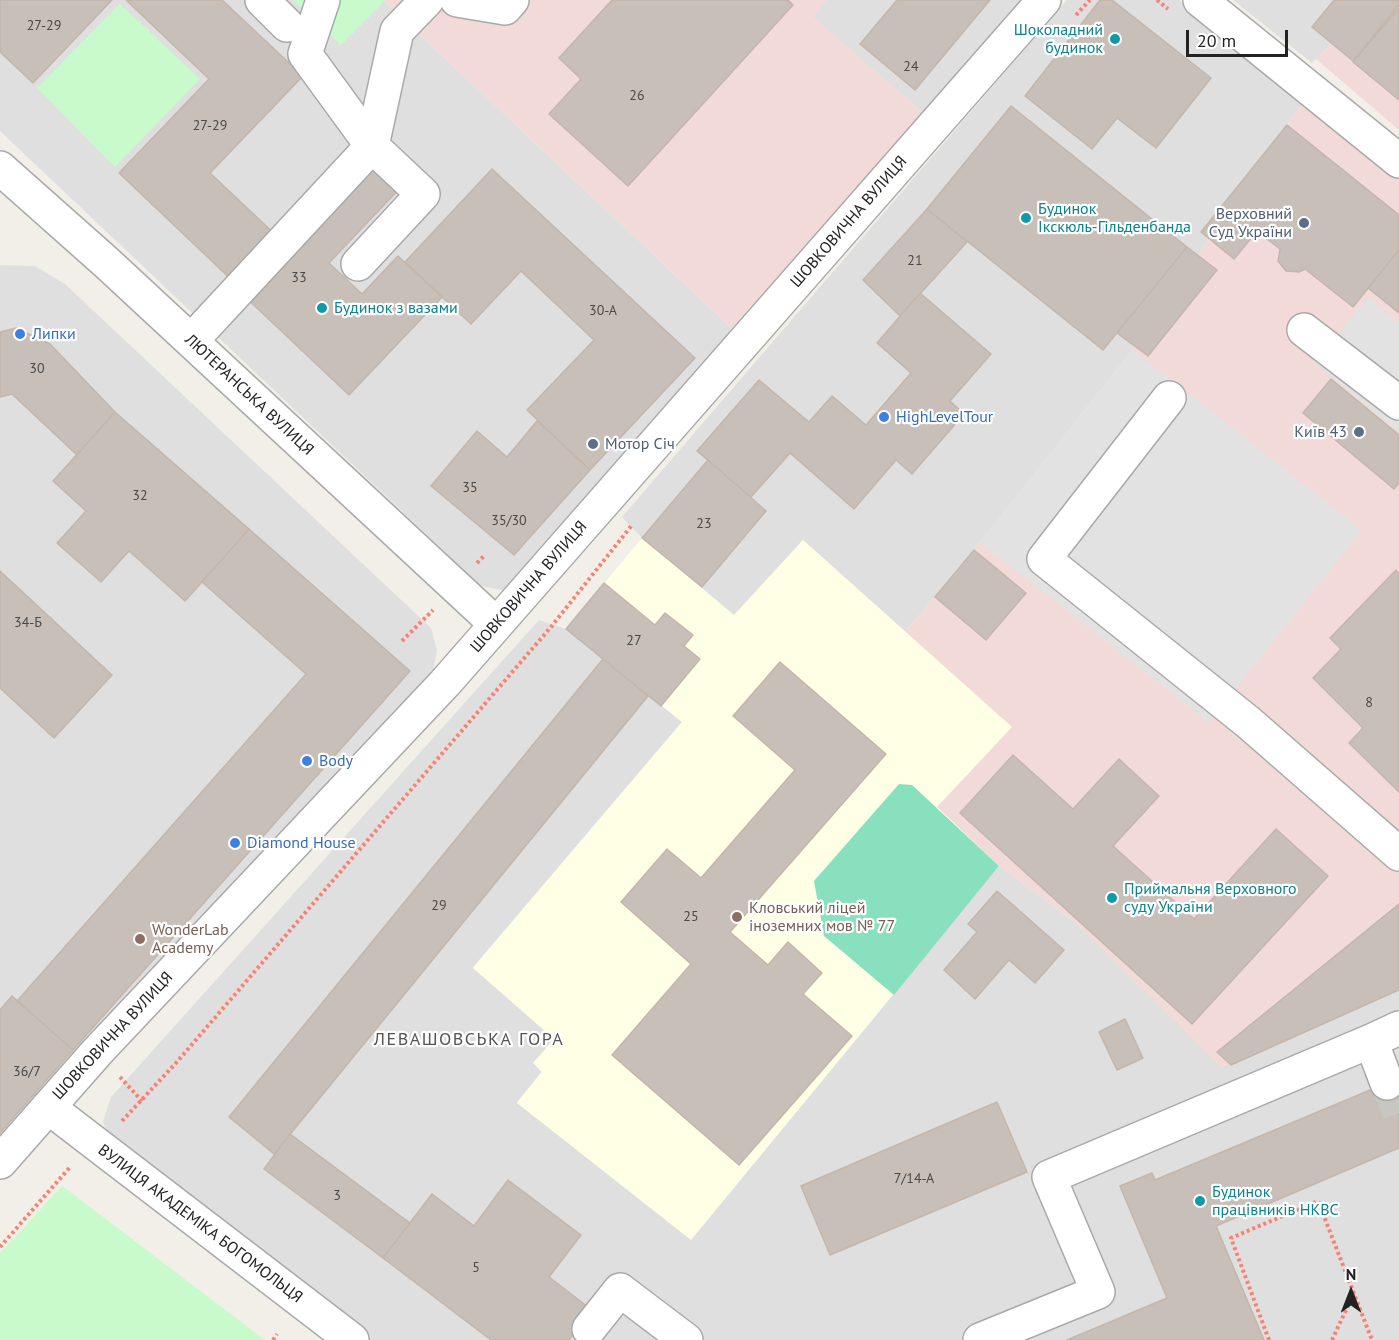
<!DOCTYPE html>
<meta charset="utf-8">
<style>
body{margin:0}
#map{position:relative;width:1399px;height:1340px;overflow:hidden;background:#f2efe9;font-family:"PT Sans",sans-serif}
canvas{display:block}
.north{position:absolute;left:1321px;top:1262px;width:60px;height:60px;-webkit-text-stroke:4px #fff;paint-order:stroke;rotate:0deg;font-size:16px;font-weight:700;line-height:24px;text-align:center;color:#222}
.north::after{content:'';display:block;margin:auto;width:21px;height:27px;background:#222;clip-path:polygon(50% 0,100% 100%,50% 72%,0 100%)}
.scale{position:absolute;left:1186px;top:30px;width:102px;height:27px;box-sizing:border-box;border:3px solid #222;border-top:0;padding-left:8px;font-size:18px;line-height:21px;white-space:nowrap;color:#222;-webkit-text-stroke:4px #fff;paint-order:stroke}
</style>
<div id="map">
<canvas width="1399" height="1340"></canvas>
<div class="north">N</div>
<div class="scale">20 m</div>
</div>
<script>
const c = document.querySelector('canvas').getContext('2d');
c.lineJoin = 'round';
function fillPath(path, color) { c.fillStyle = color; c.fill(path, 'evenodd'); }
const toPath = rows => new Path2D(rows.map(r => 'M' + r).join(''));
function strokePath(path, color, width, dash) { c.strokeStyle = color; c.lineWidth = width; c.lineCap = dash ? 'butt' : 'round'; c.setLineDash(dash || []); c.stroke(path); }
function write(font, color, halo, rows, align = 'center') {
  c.font = font + ' "PT Sans",sans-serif'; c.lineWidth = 4.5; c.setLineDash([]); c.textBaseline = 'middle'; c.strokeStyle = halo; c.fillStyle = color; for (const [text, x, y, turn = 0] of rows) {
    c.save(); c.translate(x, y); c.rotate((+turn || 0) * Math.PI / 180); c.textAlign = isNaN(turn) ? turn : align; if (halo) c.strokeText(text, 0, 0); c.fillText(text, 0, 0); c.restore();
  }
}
fillPath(toPath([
 [0,0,383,0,740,336,507,591,481,586,0,131],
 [826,0,1035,0,931,120,812,17],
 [1067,0,1179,0,1306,98,1135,347,980,542,905,632,803,540,734,616,642,538,622,517],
 [1233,0,1375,0,1312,63],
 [0,265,35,266,65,284,431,628,437,650,431,682,0,1156],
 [539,620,566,629,682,722,473,967,555,1039,534,1063,542,1071,517,1102,691,1239,999,866,1071,919,1231,1065,1399,990,1399,1340,369,1340,110,1142,103,1121,111,1097]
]), '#e0dfdf');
fillPath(toPath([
 [383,0,826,0,813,17,931,120,740,336],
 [1375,0,1399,0,1399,130,1316,59],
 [1306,98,1399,174,1399,990,1222,1068,1071,919,999,866,937,807,905,632,980,542,1133,350]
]), '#f2dad9');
fillPath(toPath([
 [642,538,734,615,803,540,1012,727,937,807,999,866,691,1240,517,1103,542,1072,533,1063,554,1039,473,968,682,722,566,629]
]), '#ffffe5');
fillPath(toPath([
 [292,0,383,0,385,1,341,45],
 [120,4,200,79,115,167,37,88],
 [62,1186,82,1201,265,1340,0,1340,0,1253]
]), '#c8facc');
fillPath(toPath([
 [899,784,912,785,999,866,894,995,824,936,814,881]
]), '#88e0be');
fillPath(toPath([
 [1368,298,1399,323,1399,432,1314,363],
 [1133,350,1362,530,1209,723,980,542]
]), '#e2e2e2');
const building = toPath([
 [0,0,112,0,33,83,0,52,0,0],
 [126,0,222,0,303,76,210,173,281,240,237,285,119,173,209,79,126,0],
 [612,0,788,0,793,5,628,186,549,114,581,79,559,58,612,0],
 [897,0,990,0,915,90,860,44,897,0],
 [1100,0,1112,0,1211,78,1156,148,1117,118,1092,149,1025,96,1100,0],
 [1334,0,1399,0,1399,5,1353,61,1312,27,1334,0],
 [1399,8,1399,100,1353,62,1399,8],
 [1011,106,1187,247,1103,350,927,209,1011,106],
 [1287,125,1399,215,1399,250,1353,307,1305,269,1299,272,1286,271,1278,261,1280,249,1257,231,1234,259,1201,232,1287,125],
 [369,156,402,186,329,263,362,294,398,256,442,297,349,395,240,292,369,156],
 [492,169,695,358,590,470,527,410,594,340,521,271,471,324,405,262,492,169],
 [927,209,967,242,900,316,863,280,927,209],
 [1187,247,1217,270,1148,356,1117,333,1187,247],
 [1399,250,1399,313,1368,288,1399,250],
 [920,293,991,354,950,401,964,414,912,474,896,460,854,509,790,453,751,497,697,451,759,380,809,422,832,396,866,425,911,373,877,343,920,293],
 [16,328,50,344,115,412,77,455,12,394,0,397,0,332,16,328],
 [1331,379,1399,435,1399,483,1394,489,1303,413,1331,379],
 [115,412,249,529,185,601,129,551,101,582,57,543,86,511,53,481,115,412],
 [537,421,590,470,514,555,431,486,477,431,507,457,537,421],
 [708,460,766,511,702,587,642,538,708,460],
 [249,529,410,671,73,1050,17,1001,306,674,202,582,249,529],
 [974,550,1026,593,986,640,935,597,974,550],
 [1396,570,1399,574,1399,792,1349,743,1363,728,1313,678,1341,649,1330,638,1396,570],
 [0,571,112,675,54,738,0,688,0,571],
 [604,583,655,625,665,613,693,635,684,646,700,659,661,706,566,629,604,583],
 [603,659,648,696,274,1154,229,1117,603,659],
 [780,662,886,754,730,932,768,965,788,942,822,973,803,994,852,1036,739,1165,612,1055,691,964,621,902,667,849,701,878,795,770,733,716,780,662],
 [1013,755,1073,809,1119,759,1159,796,1113,846,1194,919,1276,829,1328,876,1192,1024,960,813,1013,755],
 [997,891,1064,950,1035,983,1009,960,975,999,944,970,977,932,968,924,997,891],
 [1399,904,1399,990,1231,1065,1217,1052,1399,904],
 [12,996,73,1050,0,1133,0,1010,12,996],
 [1125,1019,1143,1058,1117,1070,1099,1032,1125,1019],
 [1399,1078,1399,1148,1216,1226,1264,1340,1067,1340,1167,1298,1120,1186,1152,1173,1155,1180,1399,1078],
 [997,1102,1027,1172,830,1255,801,1186,997,1102],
 [290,1134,410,1223,383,1258,264,1169,290,1134],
 [508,1180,581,1235,549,1277,592,1310,569,1340,491,1340,383,1258,432,1194,474,1226,508,1180]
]);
fillPath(building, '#c7bfb8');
strokePath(building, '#c4b6ab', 1.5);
strokePath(toPath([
 [1387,1083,1399,1113]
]), '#c8c6c1', 33, [33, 16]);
const minor = toPath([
 [262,0,287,25],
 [323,0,305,54,372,146],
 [457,0,505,8,512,0],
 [1200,0,1399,161],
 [372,146,397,31,427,0],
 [0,168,107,263,496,624],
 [1304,330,1399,403],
 [191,341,372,146,423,194,358,264],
 [1169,398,1044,559,1248,722,1399,854],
 [1387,1083,1371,1041,1399,1028],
 [48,1107,352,1340],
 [0,1162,97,1052,445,683,1044,0],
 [589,1329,620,1290,686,1340],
 [980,1340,1098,1292,1049,1177,1371,1041]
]);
strokePath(minor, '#a9a9a9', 36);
strokePath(toPath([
 [1157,0,1168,9],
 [1076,15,1090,0],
 [477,563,484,556],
 [402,641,433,610],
 [120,1077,142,1101],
 [122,1121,176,1063,551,627,632,525],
 [0,1247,71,1166],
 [273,1340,277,1334],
 [1269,1340,1231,1238,1318,1201,1372,1340],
 [1332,1340,1354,1293]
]), '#fa8072', 4, [3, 3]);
strokePath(minor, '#fff', 33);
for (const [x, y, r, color] of [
 [1115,39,6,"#0f9aa8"],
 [1026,218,6,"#0f9aa8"],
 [1304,223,6,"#5c6f8a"],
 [322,308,6,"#0f9aa8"],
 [20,334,6,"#3f7fe0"],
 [884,417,6,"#3f7fe0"],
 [1359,432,6,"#5c6f8a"],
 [593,444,6,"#5c6f8a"],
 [307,761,6,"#3f7fe0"],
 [235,843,6,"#3f7fe0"],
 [1112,898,6,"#0f9aa8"],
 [737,917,6,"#8d6e63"],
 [140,939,6,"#8d6e63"],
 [1200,1201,6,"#0f9aa8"]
]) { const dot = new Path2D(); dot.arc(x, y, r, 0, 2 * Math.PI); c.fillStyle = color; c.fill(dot); strokePath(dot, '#fff', 2); }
write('14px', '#4b4948', null, [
 ["27-29",44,26],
 ["24",911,67],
 ["26",637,96],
 ["27-29",210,126],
 ["21",915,261],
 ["33",299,278],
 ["30-А",603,311],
 ["30",37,369],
 ["35",470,488],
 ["32",140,496],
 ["35/30",509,521],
 ["23",704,524],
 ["34-Б",28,623],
 ["27",634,641],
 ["8",1369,703],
 ["29",439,906],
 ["25",691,917],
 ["36/7",27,1072],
 ["7/14-А",914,1179],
 ["3",337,1196],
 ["5",476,1268]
]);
write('16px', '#0d838f', '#fff', [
 ["Шоколадний",1103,30,"right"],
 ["будинок",1103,48,"right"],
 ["Будинок",1038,209],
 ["Ікскюль-Гільденбанда",1038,227],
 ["Будинок з вазами",334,308],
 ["Приймальня Верховного",1124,889],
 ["суду України",1124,907],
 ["Будинок",1212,1192],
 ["працівників НКВС",1212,1210]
], 'left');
write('16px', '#4e5e75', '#fff', [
 ["Верховний",1292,214],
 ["Суд України",1292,232],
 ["Київ 43",1347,432],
 ["Мотор Січ",605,444,"left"]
], 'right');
write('16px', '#222', '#fff', [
 ["ШОВКОВИЧНА ВУЛИЦЯ",849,222,-49],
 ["ЛЮТЕРАНСЬКА ВУЛИЦЯ",249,395,43],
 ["ШОВКОВИЧНА ВУЛИЦЯ",529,587,-49],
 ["ШОВКОВИЧНА ВУЛИЦЯ",113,1036,-47],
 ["ВУЛИЦЯ АКАДЕМІКА БОГОМОЛЬЦЯ",200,1224,37]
]);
write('16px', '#366cbe', '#fff', [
 ["Липки",32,334],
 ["HighLevelTour",896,417],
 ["Body",319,761],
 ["Diamond House",247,843]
], 'left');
write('16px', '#785e54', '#fff', [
 ["Кловський ліцей",749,908],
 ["іноземних мов № 77",749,926],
 ["WonderLab",152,930],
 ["Academy",152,948]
], 'left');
c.letterSpacing = '1.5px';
write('18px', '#555', '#fff', [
 ["ЛЕВАШОВСЬКА ГОРА",469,1040]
]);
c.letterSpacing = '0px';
</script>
